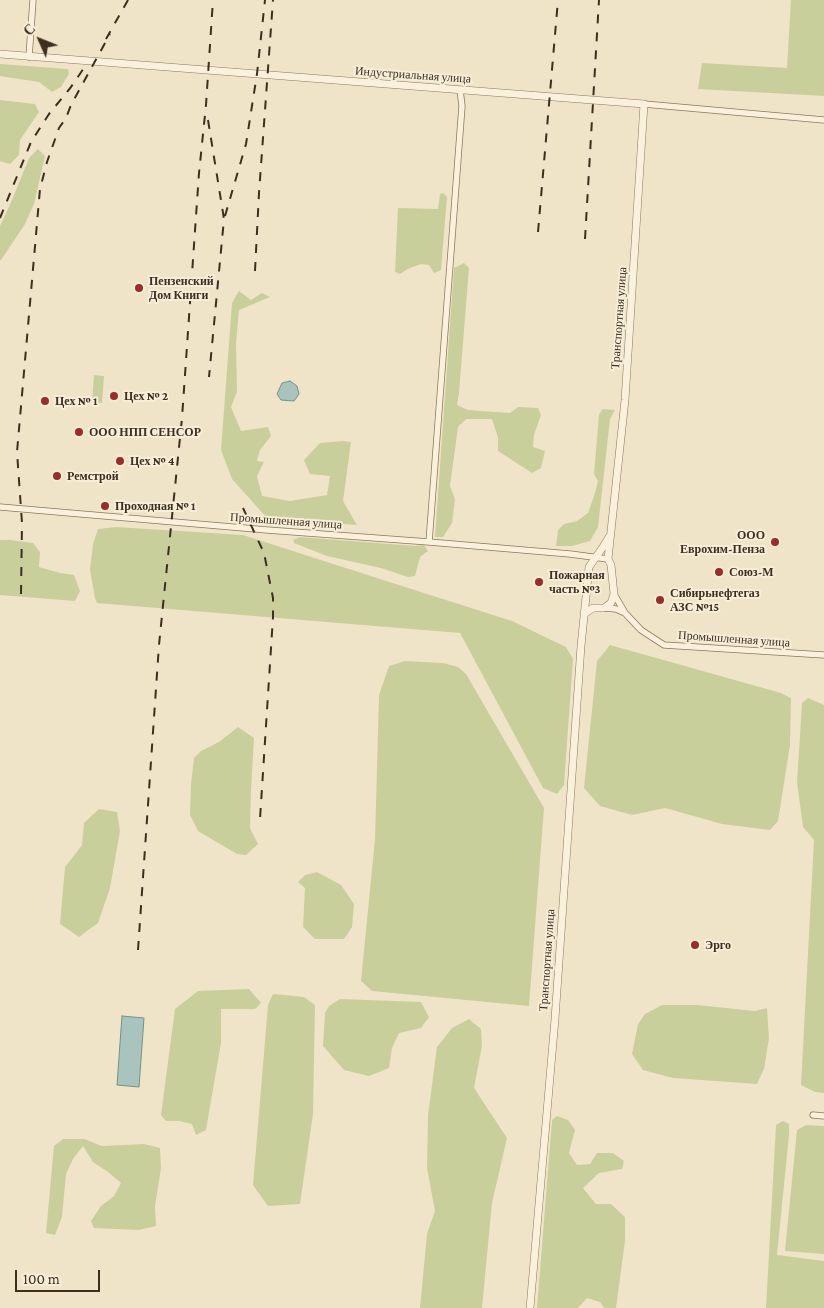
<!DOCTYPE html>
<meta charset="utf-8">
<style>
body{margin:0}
#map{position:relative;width:824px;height:1308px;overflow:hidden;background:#f0e4c8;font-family:"Crimson Pro",serif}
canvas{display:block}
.north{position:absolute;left:15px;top:15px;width:50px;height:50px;-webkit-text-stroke:4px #f7eed8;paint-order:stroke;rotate:314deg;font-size:14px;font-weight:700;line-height:20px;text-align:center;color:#3d2e20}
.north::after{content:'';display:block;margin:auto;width:18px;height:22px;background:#3d2e20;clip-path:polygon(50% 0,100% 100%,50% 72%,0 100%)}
.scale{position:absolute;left:15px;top:1270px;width:85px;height:22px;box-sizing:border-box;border:2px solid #3d2e20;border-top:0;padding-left:6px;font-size:15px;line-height:18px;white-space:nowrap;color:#3d2e20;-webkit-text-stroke:4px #f7eed8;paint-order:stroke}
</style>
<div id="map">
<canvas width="824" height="1308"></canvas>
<div class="north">С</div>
<div class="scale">100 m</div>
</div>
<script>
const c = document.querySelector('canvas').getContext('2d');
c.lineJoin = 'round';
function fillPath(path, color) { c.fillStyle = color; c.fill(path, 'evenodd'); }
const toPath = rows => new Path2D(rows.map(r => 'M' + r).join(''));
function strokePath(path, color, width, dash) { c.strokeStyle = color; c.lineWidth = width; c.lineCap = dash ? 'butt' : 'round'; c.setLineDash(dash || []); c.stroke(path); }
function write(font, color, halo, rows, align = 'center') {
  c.font = font + ' "Crimson Pro",serif'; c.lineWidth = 4; c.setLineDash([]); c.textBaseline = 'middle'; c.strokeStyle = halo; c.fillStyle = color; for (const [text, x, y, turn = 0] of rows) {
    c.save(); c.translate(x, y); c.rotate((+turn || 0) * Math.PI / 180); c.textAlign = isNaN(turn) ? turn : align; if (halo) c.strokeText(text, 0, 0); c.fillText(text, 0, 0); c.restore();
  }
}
fillPath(toPath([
 [791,0,824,0,824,96,698,89,702,63,787,68],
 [0,64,68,69,69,74,61,87,52,92,39,82,0,76],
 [0,100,35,104,39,112,20,140,19,155,10,164,0,161],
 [38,149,45,156,34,204,25,224,1,260,0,260,0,226,12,200,29,158],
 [443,193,447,197,441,270,434,273,429,265,421,264,408,269,400,274,395,272,398,208,438,209,440,194],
 [464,263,469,268,459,393,457,405,468,410,510,413,518,407,538,408,541,415,534,435,533,447,545,451,541,468,532,473,498,451,498,438,492,419,466,419,458,427,450,486,455,499,452,523,443,537,435,537,454,268],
 [239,291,251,300,262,293,270,297,239,310,236,343,237,392,231,407,241,431,268,427,271,436,260,450,257,461,264,462,257,476,262,496,290,501,327,495,330,476,310,474,304,460,320,443,343,441,351,442,343,501,357,525,267,518,232,479,221,450,232,303],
 [94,375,104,376,102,403,92,402],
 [603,409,615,410,610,419,598,527,590,541,572,546,556,546,558,530,564,524,577,521,588,513,595,493,598,481,594,474,599,414],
 [116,527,243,535,377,578,512,621,566,647,573,659,564,785,557,794,543,788,460,633,97,603,95,598,90,570,93,544,98,529],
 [300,537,415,546,424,545,428,551,420,557,415,576,408,577,381,568,327,556,294,543,293,540],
 [0,540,10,540,33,543,40,552,39,567,60,573,74,575,80,591,75,601,0,595],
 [610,645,781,693,791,698,790,745,778,821,770,830,722,824,665,808,632,815,600,806,584,788,597,661],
 [405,661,443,663,458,667,466,674,544,808,529,1006,372,991,361,981,375,839,379,695,389,666],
 [808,698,824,705,824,1093,815,1092,801,1085,814,840,803,827,797,782,802,703],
 [238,727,254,738,251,790,250,828,258,844,246,855,237,854,198,831,190,815,191,784,194,758,201,751,219,742],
 [99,809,117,812,120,831,110,888,98,923,79,937,60,924,65,867,82,845,84,823],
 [317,872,341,885,354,904,352,927,344,939,315,939,303,927,305,888,298,882,305,875],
 [249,989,261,1003,255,1009,221,1009,221,1043,206,1130,196,1135,192,1124,179,1121,166,1121,161,1115,175,1009,198,991],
 [273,994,304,997,315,1005,313,1114,300,1204,268,1206,253,1185,268,1005],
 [340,999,421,1002,429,1017,421,1028,399,1033,392,1048,389,1068,369,1076,344,1070,323,1046,325,1013,329,1006],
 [662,1005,697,1005,755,1011,767,1008,769,1038,764,1069,757,1084,673,1078,643,1070,632,1054,638,1024,645,1014],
 [469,1019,481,1029,482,1046,474,1088,507,1138,492,1203,482,1308,420,1308,427,1234,435,1211,427,1168,428,1115,437,1047,452,1028],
 [557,1116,568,1120,575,1130,569,1153,577,1165,590,1164,597,1153,613,1153,624,1161,622,1169,599,1173,583,1188,596,1204,611,1204,625,1217,625,1241,616,1308,604,1308,600,1302,587,1298,578,1308,537,1308,552,1120],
 [783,1121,789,1124,789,1135,777,1255,824,1261,824,1308,766,1308,776,1125],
 [806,1125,824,1126,824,1254,785,1251,797,1130],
 [63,1139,84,1139,102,1146,144,1144,160,1148,161,1168,155,1206,156,1226,139,1230,94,1228,91,1221,101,1206,114,1196,121,1183,108,1172,93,1162,83,1146,73,1159,66,1174,62,1217,55,1235,46,1233,54,1146]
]), '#c9cf9b');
const water = toPath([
 [290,381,297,386,299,394,294,401,281,400,277,394,282,383,290,381],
 [122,1016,144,1018,139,1087,117,1085,122,1016]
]);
fillPath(water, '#a9c4bc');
strokePath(water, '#6f938a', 1);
const minor = toPath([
 [29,57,33,0],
 [644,104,824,120],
 [0,507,267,530,429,542,570,554,608,559],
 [429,542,462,106,460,90],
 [614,594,625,613,641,630,664,645,824,655],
 [604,608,616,609,625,613],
 [813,1115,824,1116]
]);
const tertiary = toPath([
 [0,54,644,104,625,400,608,559,611,565,614,594,611,603,604,608,593,608,584,614],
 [530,1308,555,1019,581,646,589,567,603,547,609,537]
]);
strokePath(minor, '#8d765c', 7);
strokePath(tertiary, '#8d765c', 8);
strokePath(minor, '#faf1dc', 5.5);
strokePath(tertiary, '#faf1dc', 7);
strokePath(toPath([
 [106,39,128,0],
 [208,120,224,219,209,377],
 [225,216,246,144,257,74,265,0],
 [0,218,31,142,49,114,71,87,86,65],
 [538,232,558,0],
 [585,239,599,0],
 [255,271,259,193,273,0],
 [243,508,264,553,273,598,273,617,260,819],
 [21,594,22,523,17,452,40,189,47,162,59,128,66,118,71,105,110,34],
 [138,950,159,645,182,418,199,173,206,105,213,0]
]), '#3d2e20', 2, [9, 9]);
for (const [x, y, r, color] of [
 [139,288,5,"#9e2a2b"],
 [114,396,5,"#9e2a2b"],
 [45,401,5,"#9e2a2b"],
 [79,432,5,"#9e2a2b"],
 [120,461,5,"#9e2a2b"],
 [57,476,5,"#9e2a2b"],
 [105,506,5,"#9e2a2b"],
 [775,542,5,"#9e2a2b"],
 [719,572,5,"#9e2a2b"],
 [539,582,5,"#9e2a2b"],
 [660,600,5,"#9e2a2b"],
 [695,945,5,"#9e2a2b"]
]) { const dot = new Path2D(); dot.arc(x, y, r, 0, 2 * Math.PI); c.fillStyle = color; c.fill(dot); strokePath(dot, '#f7eed8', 2); }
write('12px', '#3d2e20', '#f7eed8', [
 ["Индустриальная улица",413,75,4],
 ["Транспортная улица",619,318,-86],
 ["Промышленная улица",286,521,4],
 ["Промышленная улица",734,639,4],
 ["Транспортная улица",547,960,-86]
]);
write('bold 12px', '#3d2e20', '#f7eed8', [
 ["Пензенский",149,281],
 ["Дом Книги",149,295],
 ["Цех № 2",124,396],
 ["Цех № 1",55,401],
 ["ООО НПП СЕНСОР",89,432],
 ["Цех № 4",130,461],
 ["Ремстрой",67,476],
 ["Проходная № 1",115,506],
 ["ООО",765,535,"right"],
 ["Еврохим-Пенза",765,549,"right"],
 ["Союз-М",729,572],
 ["Пожарная",549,575],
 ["часть №3",549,589],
 ["Сибирьнефтегаз",670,593],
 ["АЗС №15",670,607],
 ["Эрго",705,945]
], 'left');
</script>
